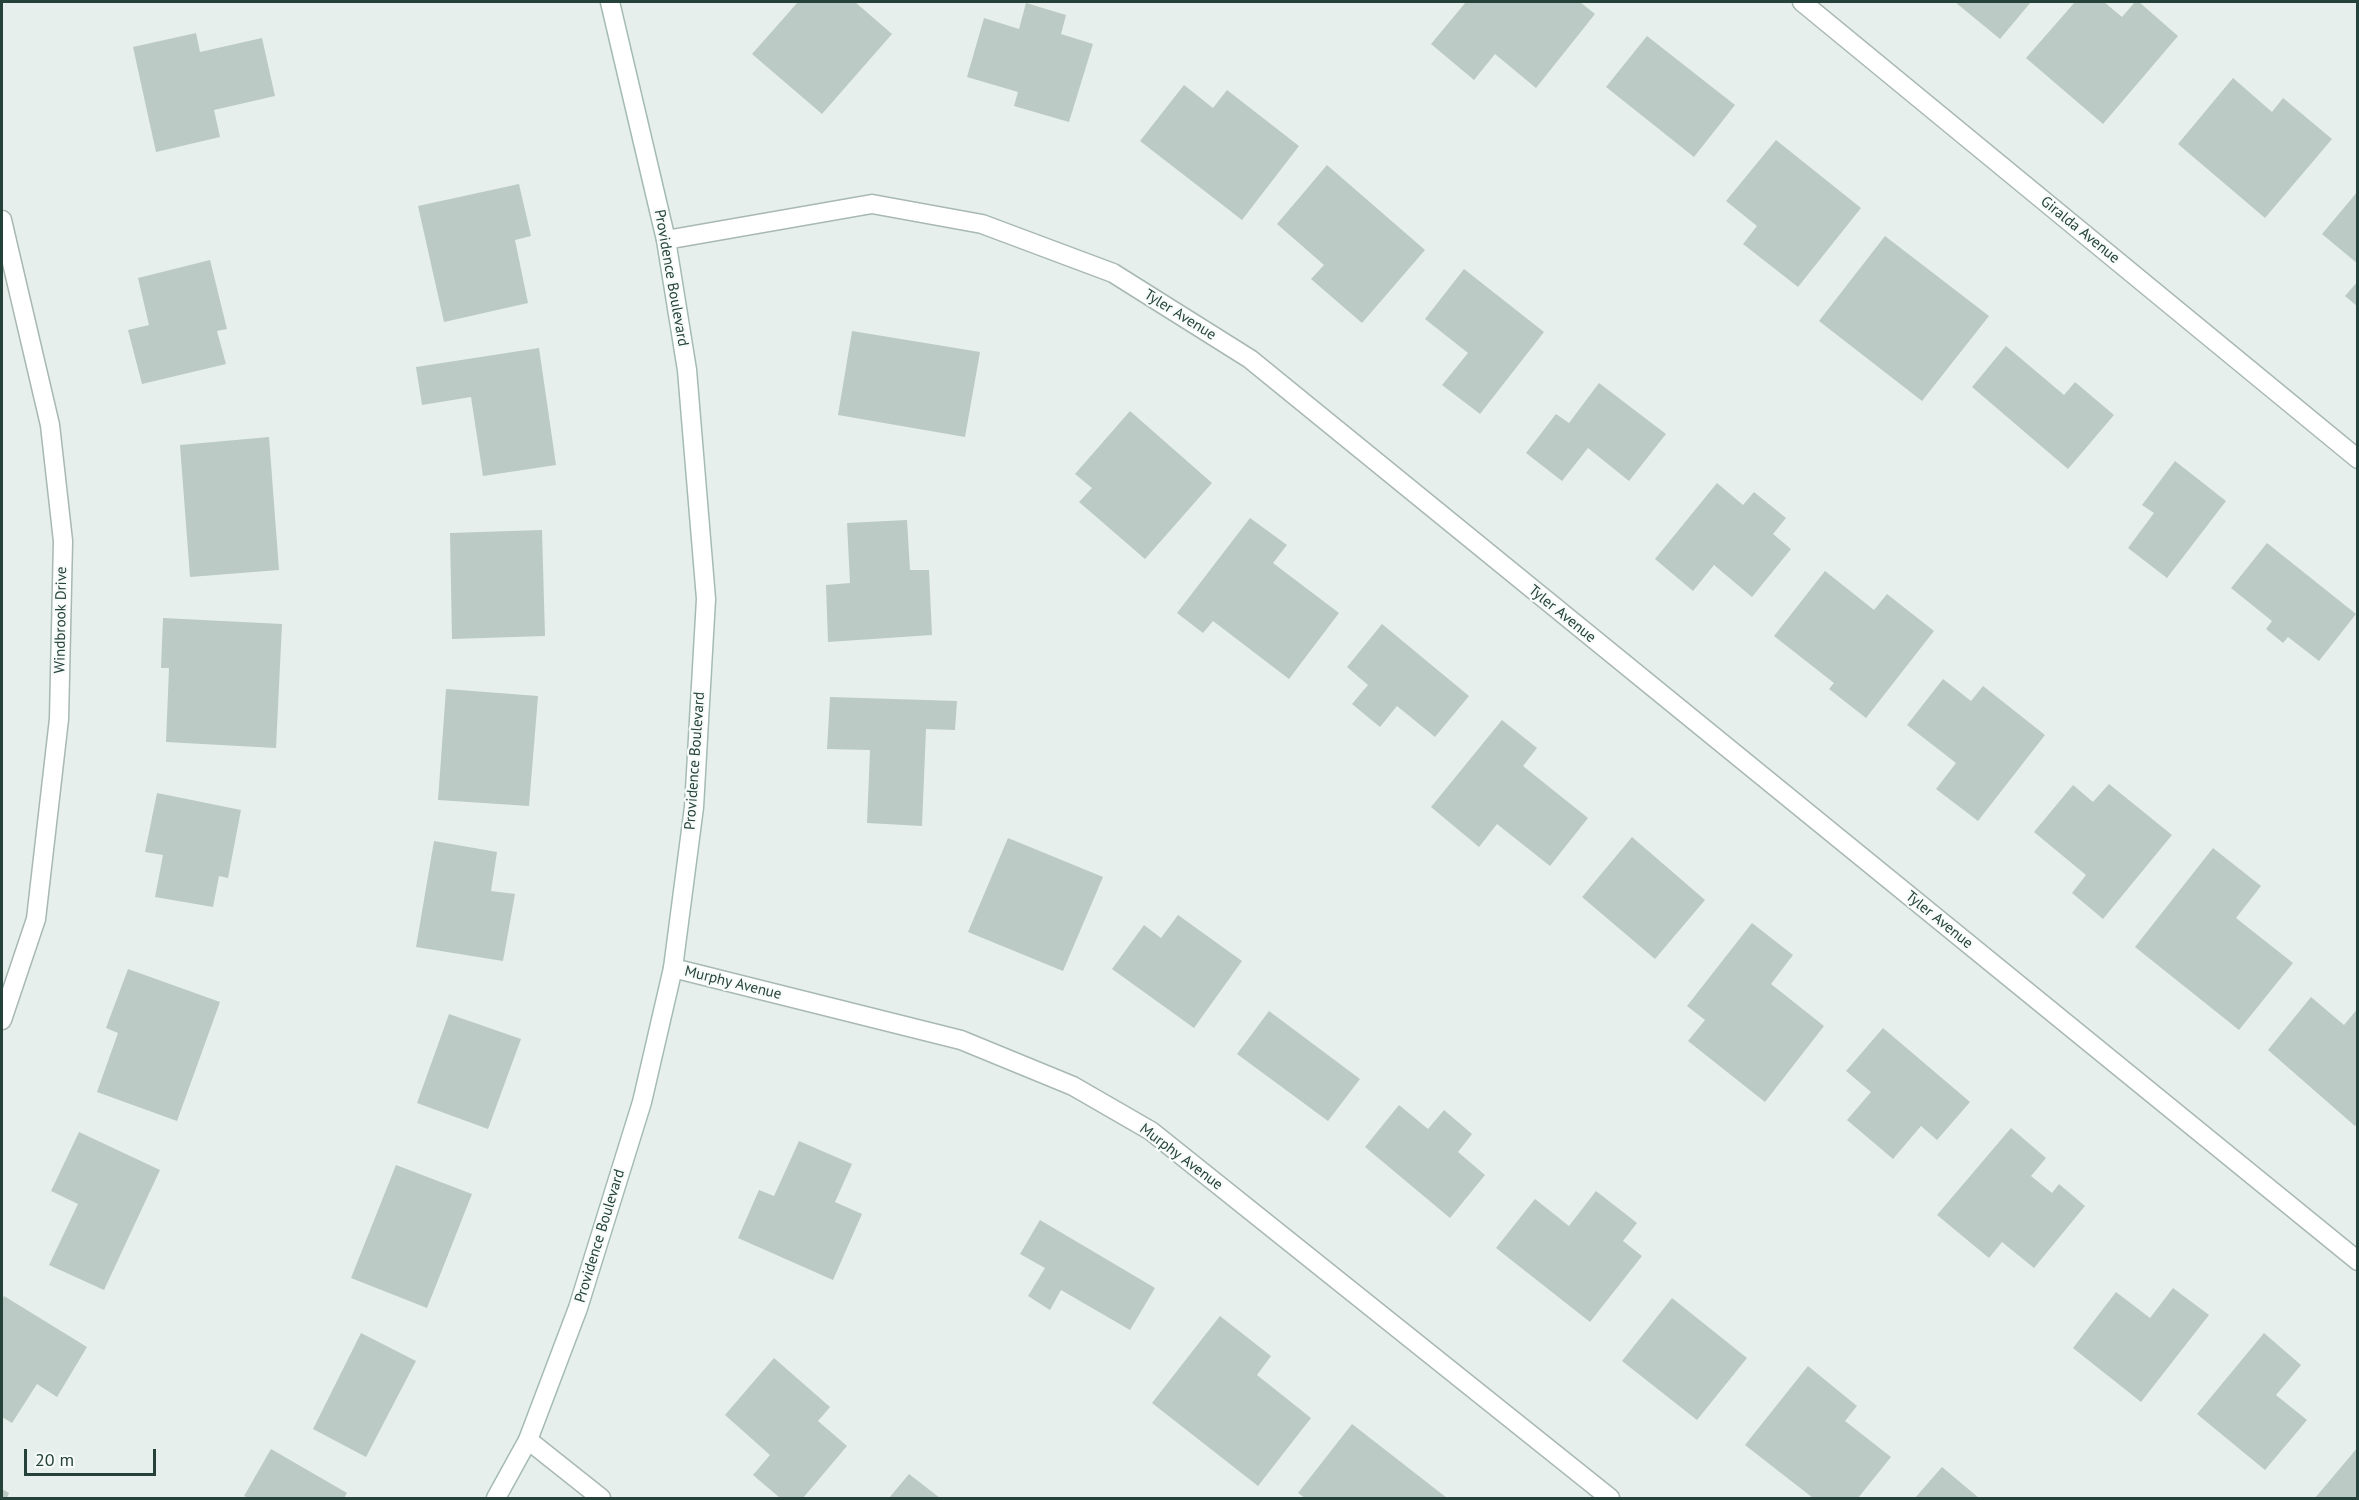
<!DOCTYPE html>
<style>
body{margin:0}
#map{position:relative;width:2359px;height:1500px;overflow:hidden;background:#e6efeb;font-family:"PT Sans",sans-serif}
canvas{display:block}
.frame{position:absolute;inset:0;border:3px solid #24423a;pointer-events:none}
.scale{position:absolute;left:24px;top:1449px;width:132px;height:27px;box-sizing:border-box;border:3px solid #24423a;border-top:0;padding-left:8px;font-size:18px;line-height:21px;white-space:nowrap;color:#24423a;-webkit-text-stroke:4px #f7fbf9;paint-order:stroke}
</style>
<div id="map">
<canvas width="2359" height="1500"></canvas>
<div class="frame"></div>
<div class="scale">20 m</div>
</div>
<script>
const c = document.querySelector('canvas').getContext('2d');
c.lineJoin = 'round';
function fillPath(path, color) { c.fillStyle = color; c.fill(path, 'evenodd'); }
const toPath = rows => new Path2D(rows.map(r => 'M' + r).join(''));
function strokePath(path, color, width, dash) { c.strokeStyle = color; c.lineWidth = width; c.lineCap = dash ? 'butt' : 'round'; c.setLineDash(dash || []); c.stroke(path); }
function write(font, color, halo, rows, align = 'center') {
  c.font = font + ' "PT Sans",sans-serif'; c.lineWidth = 4.5; c.setLineDash([]); c.textBaseline = 'middle'; c.strokeStyle = halo; c.fillStyle = color; for (const [text, x, y, turn = 0] of rows) {
    c.save(); c.translate(x, y); c.rotate((+turn || 0) * Math.PI / 180); c.textAlign = isNaN(turn) ? turn : align; if (halo) c.strokeText(text, 0, 0); c.fillText(text, 0, 0); c.restore();
  }
}
fillPath(toPath([
 [798,2,855,2,892,34,822,114,752,54],
 [1466,2,1580,2,1595,14,1536,88,1495,54,1474,80,1431,44],
 [1955,2,2031,2,2000,39],
 [2075,2,2104,2,2122,17,2135,2,2139,2,2178,36,2103,124,2026,58],
 [1026,3,1066,15,1061,34,1093,44,1069,122,1014,106,1018,92,967,77,984,18,1019,29],
 [196,33,200,52,262,38,275,96,214,110,220,137,156,152,133,47],
 [1647,36,1735,105,1694,157,1606,87],
 [2233,78,2272,112,2283,98,2332,139,2265,218,2178,144],
 [1184,85,1213,108,1227,90,1299,146,1242,220,1140,141],
 [1776,140,1861,208,1798,287,1743,244,1757,226,1726,201],
 [1327,165,1425,250,1362,323,1311,279,1324,265,1277,224],
 [519,184,531,236,515,240,528,303,444,322,418,206],
 [2358,191,2358,264,2322,234],
 [1885,236,1989,316,1922,401,1819,321],
 [210,260,227,329,217,331,226,364,142,384,128,330,149,325,138,278],
 [1464,269,1544,332,1480,414,1442,385,1468,353,1425,319],
 [2358,281,2358,307,2345,296],
 [852,331,980,352,965,437,838,415],
 [2006,346,2064,395,2075,382,2114,415,2068,469,1972,387],
 [539,348,556,465,483,476,471,397,422,405,416,367],
 [1599,383,1666,434,1629,481,1588,448,1562,481,1526,453,1556,414,1569,423],
 [1130,411,1212,483,1145,559,1079,502,1092,488,1075,474],
 [269,437,279,570,190,577,180,445],
 [2175,461,2226,501,2167,578,2128,548,2154,513,2142,505],
 [1717,483,1743,505,1754,492,1786,518,1773,534,1791,549,1752,597,1714,565,1693,591,1655,559],
 [1250,518,1287,545,1273,563,1339,613,1289,679,1213,621,1203,633,1177,613],
 [907,520,910,570,929,570,932,635,828,642,826,585,850,583,847,523],
 [542,530,545,636,452,639,450,533],
 [2267,543,2356,614,2319,661,2288,637,2283,643,2266,629,2272,621,2231,588],
 [1825,571,1874,610,1887,594,1934,631,1866,718,1829,689,1834,683,1774,636],
 [163,618,282,624,276,748,166,742,169,668,161,668],
 [1382,624,1469,696,1435,737,1397,706,1380,727,1352,704,1368,685,1347,667],
 [1943,679,1971,701,1983,686,2045,735,1978,821,1936,789,1956,763,1907,725],
 [446,689,538,696,529,806,438,800],
 [830,697,957,701,955,730,926,729,922,826,867,823,870,750,827,749],
 [1502,720,1537,748,1523,766,1588,818,1550,866,1497,824,1479,847,1431,807],
 [2109,784,2172,835,2103,919,2072,893,2086,875,2034,832,2073,785,2093,802],
 [157,793,241,810,228,878,219,876,213,907,155,897,163,855,145,852],
 [1632,837,1705,900,1655,959,1582,897],
 [1008,838,1103,877,1063,971,968,932],
 [434,841,497,852,491,891,515,894,503,961,416,947],
 [2213,848,2261,886,2236,918,2293,963,2239,1030,2135,947],
 [1178,915,1242,961,1194,1028,1112,969,1144,925,1161,938],
 [1752,923,1793,955,1771,984,1824,1026,1765,1102,1688,1041,1705,1020,1687,1006],
 [128,969,220,1002,177,1121,97,1092,118,1033,106,1028],
 [2311,997,2344,1025,2358,1008,2358,1123,2355,1126,2268,1050],
 [1269,1011,1360,1079,1328,1121,1237,1054],
 [449,1014,521,1039,488,1129,417,1103],
 [1883,1028,1970,1102,1937,1140,1921,1126,1893,1159,1847,1120,1871,1092,1846,1071],
 [1399,1105,1428,1129,1444,1110,1472,1134,1458,1152,1485,1175,1450,1218,1365,1147],
 [2011,1128,2046,1158,2031,1176,2052,1193,2059,1184,2085,1206,2034,1268,2002,1242,1989,1258,1937,1215],
 [79,1132,160,1170,104,1290,49,1265,78,1204,51,1191],
 [799,1141,852,1164,835,1202,862,1214,833,1280,738,1238,759,1190,774,1196],
 [396,1165,472,1194,427,1308,351,1278],
 [1596,1191,1637,1223,1623,1241,1642,1256,1590,1322,1496,1248,1535,1199,1569,1226],
 [1040,1220,1155,1288,1130,1330,1061,1290,1050,1310,1028,1296,1045,1268,1020,1254],
 [2173,1288,2209,1315,2141,1402,2073,1348,2116,1292,2150,1318],
 [4,1296,87,1347,57,1397,37,1384,12,1423,2,1417,2,1301],
 [1672,1298,1747,1358,1697,1420,1622,1361],
 [1220,1316,1271,1356,1257,1375,1311,1418,1258,1486,1152,1403],
 [361,1333,416,1361,366,1457,313,1429],
 [2264,1333,2301,1365,2276,1395,2307,1420,2265,1470,2197,1414],
 [774,1358,830,1407,818,1421,847,1446,803,1498,780,1498,753,1475,770,1455,725,1415],
 [1808,1366,1857,1406,1845,1421,1891,1457,1858,1498,1813,1498,1745,1445],
 [1352,1424,1447,1498,1305,1498,1298,1493],
 [2358,1447,2358,1498,2315,1498],
 [271,1449,347,1493,344,1498,248,1498,244,1496],
 [1942,1467,1979,1498,1915,1498],
 [909,1474,940,1498,889,1498],
 [2,1489,9,1493,7,1498,2,1498]
]), '#bbcac4');
const street = toPath([
 [1802,2,2358,459],
 [2,220,50,425,63,541,59,719,36,919,2,1020],
 [666,240,872,204,982,224,1113,273,1250,359,2358,1261],
 [673,968,961,1040,1073,1086,1151,1131,1610,1498],
 [528,1440,601,1498]
]);
const secondary = toPath([
 [496,1498,528,1440,578,1308,642,1102,673,968,694,807,706,599,687,370,666,240,610,2]
]);
strokePath(street, '#a8b8b2', 21);
strokePath(secondary, '#a4bbb3', 21);
strokePath(street, '#fff', 18);
strokePath(secondary, '#fff', 18);
write('15px', '#24423a', '#f7fbf9', [
 ["Giralda Avenue",2080,230,39],
 ["Providence Boulevard",671,278,80],
 ["Tyler Avenue",1180,315,32],
 ["Tyler Avenue",1562,614,39],
 ["Windbrook Drive",61,620,-89],
 ["Providence Boulevard",695,761,-86],
 ["Tyler Avenue",1939,920,39],
 ["Murphy Avenue",733,983,14],
 ["Murphy Avenue",1181,1157,37],
 ["Providence Boulevard",600,1236,-73]
]);
</script>
